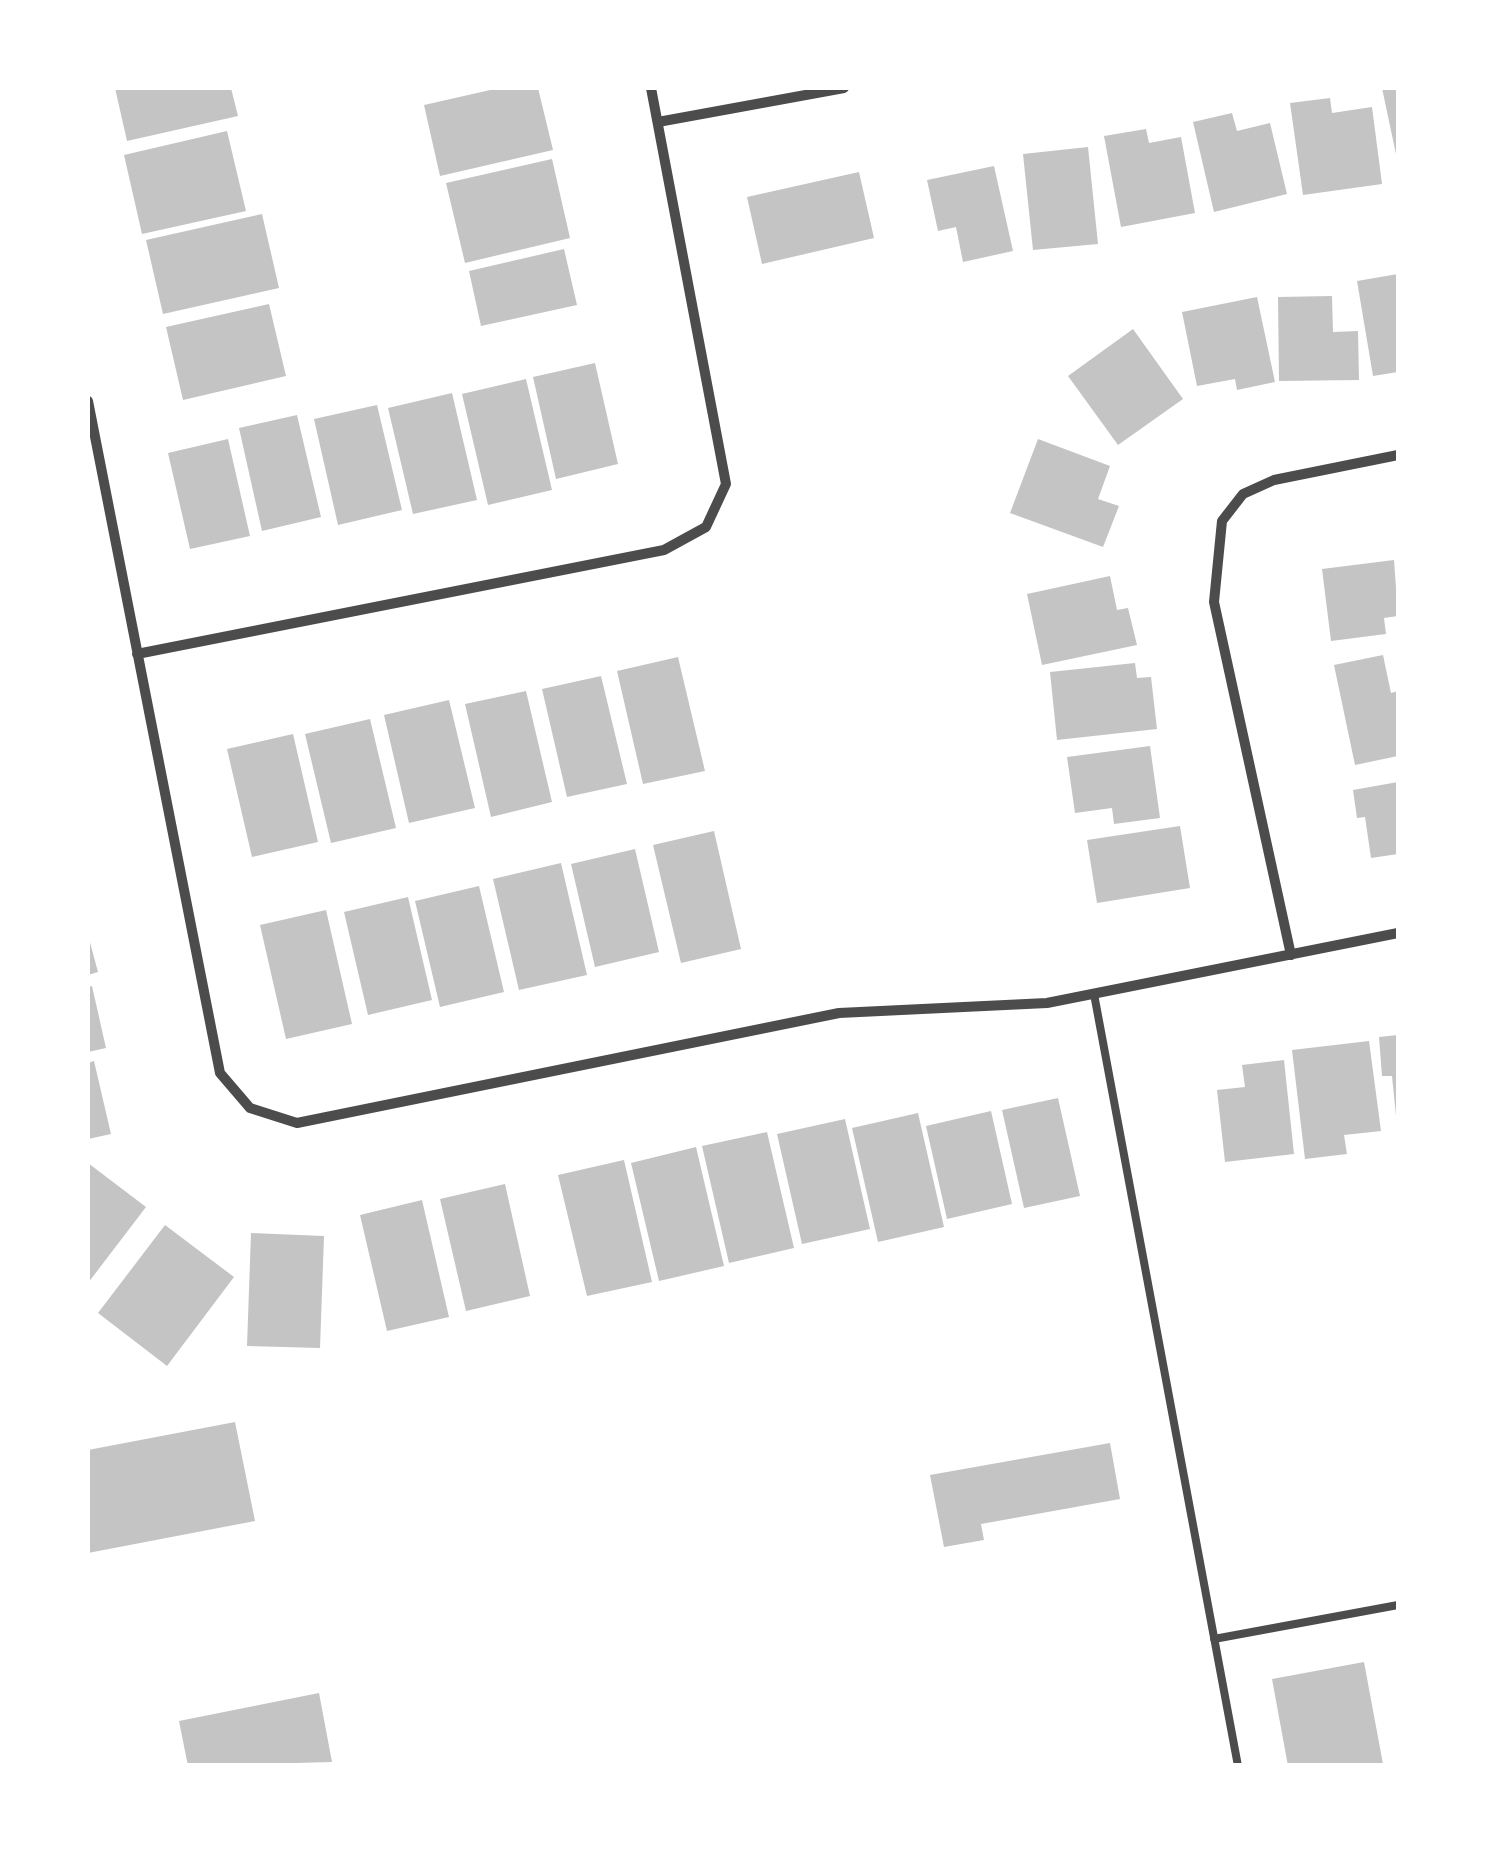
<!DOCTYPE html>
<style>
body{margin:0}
#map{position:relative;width:1486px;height:1853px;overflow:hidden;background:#fff;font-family:Karla,sans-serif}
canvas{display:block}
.frame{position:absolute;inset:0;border:90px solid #fff;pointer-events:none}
</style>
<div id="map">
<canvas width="1486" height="1853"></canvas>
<div class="frame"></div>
</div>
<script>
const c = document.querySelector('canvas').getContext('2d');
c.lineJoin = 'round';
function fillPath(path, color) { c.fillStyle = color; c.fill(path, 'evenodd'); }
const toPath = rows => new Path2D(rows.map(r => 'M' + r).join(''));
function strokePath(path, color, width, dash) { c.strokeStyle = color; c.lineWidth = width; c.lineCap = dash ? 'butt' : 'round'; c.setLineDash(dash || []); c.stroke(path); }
fillPath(toPath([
 [115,88,231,88,238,116,127,141],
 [499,88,538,88,553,150,440,176,424,105],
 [1382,88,1398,88,1398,159,1397,159],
 [1330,98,1332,113,1372,107,1382,184,1303,195,1290,103],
 [1232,113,1237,131,1270,123,1287,194,1214,212,1193,122],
 [1146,129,1149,143,1181,137,1195,213,1121,227,1104,136],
 [227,131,246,211,142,234,124,155],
 [1088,147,1098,244,1033,250,1023,154],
 [552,159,570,238,465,263,446,183],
 [994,166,1013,251,963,262,956,227,938,231,927,180],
 [859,172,874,238,762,264,747,197],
 [262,214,279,288,163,314,146,240],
 [564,249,577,305,481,326,469,271],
 [1398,274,1398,372,1373,376,1357,281],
 [1332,296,1333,332,1358,331,1359,380,1279,381,1278,297],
 [1257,297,1275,382,1237,390,1235,379,1197,386,1182,312],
 [269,304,286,376,183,400,166,327],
 [1133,329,1183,399,1118,445,1068,376],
 [595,363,618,464,556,479,533,377],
 [526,379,552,490,488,505,462,394],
 [452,393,477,500,413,514,388,408],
 [377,405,402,510,338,525,314,419],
 [297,415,321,517,262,531,239,428],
 [228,439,250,536,190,549,168,453],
 [1038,439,1110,466,1098,499,1119,506,1103,547,1010,513],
 [1394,560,1398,616,1384,618,1386,634,1331,641,1322,569],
 [1110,576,1117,610,1128,608,1137,645,1042,665,1027,594],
 [1383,655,1391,693,1398,691,1398,756,1355,765,1334,665],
 [678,657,705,771,643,784,617,671],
 [1135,663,1137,678,1151,677,1157,729,1057,740,1050,672],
 [601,676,627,784,567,797,542,689],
 [526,691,552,802,491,817,465,704],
 [449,700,475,808,409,823,384,715],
 [370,719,396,828,331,843,305,734],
 [293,734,318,842,252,857,227,749],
 [1150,746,1160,818,1114,824,1112,808,1075,813,1067,757],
 [1398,782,1398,854,1371,858,1365,817,1357,818,1353,790],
 [1180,826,1190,888,1097,903,1087,840],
 [714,831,741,949,681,963,653,845],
 [635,849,659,952,595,967,571,864],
 [561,863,587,975,519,990,493,879],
 [479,886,504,992,440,1007,415,901],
 [408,897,432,1000,368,1015,344,912],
 [326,910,352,1024,286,1039,260,925],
 [88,935,98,972,88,975],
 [92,986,106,1048,88,1052,88,987],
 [1398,1035,1398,1116,1396,1116,1392,1076,1382,1076,1379,1037],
 [1369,1041,1381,1131,1344,1135,1347,1154,1305,1159,1292,1050],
 [1284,1060,1294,1154,1225,1162,1217,1090,1245,1087,1242,1065],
 [94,1061,111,1134,88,1139,88,1063],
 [1058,1098,1080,1196,1024,1208,1002,1110],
 [991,1111,1012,1204,947,1219,926,1126],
 [918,1113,944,1227,878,1242,852,1128],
 [845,1119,870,1229,802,1244,777,1134],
 [767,1132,794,1248,729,1263,702,1146],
 [696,1147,724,1266,659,1281,631,1163],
 [624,1160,652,1282,587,1296,558,1175],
 [88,1163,146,1207,88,1283],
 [505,1184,530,1296,466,1311,440,1199],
 [422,1200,449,1317,387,1331,360,1215],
 [165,1225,234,1277,167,1366,98,1313],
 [251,1233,324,1236,320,1348,247,1346],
 [235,1422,255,1521,88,1553,88,1450],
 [1110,1443,1120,1499,981,1524,984,1540,944,1547,930,1475],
 [1364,1662,1383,1764,1288,1766,1272,1679],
 [319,1693,332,1762,188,1766,179,1721]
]), '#c4c4c4');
strokePath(toPath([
 [1094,994,1238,1766],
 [1214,1639,1398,1605]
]), '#4c4c4c', 8);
strokePath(toPath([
 [658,122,844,88],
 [88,401,220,1073,250,1108,297,1123,839,1013,1047,1003,1398,933],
 [137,654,664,550,706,527,726,484,651,88],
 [1291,955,1214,602,1222,521,1243,494,1274,480,1398,455]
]), '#4c4c4c', 10);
</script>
